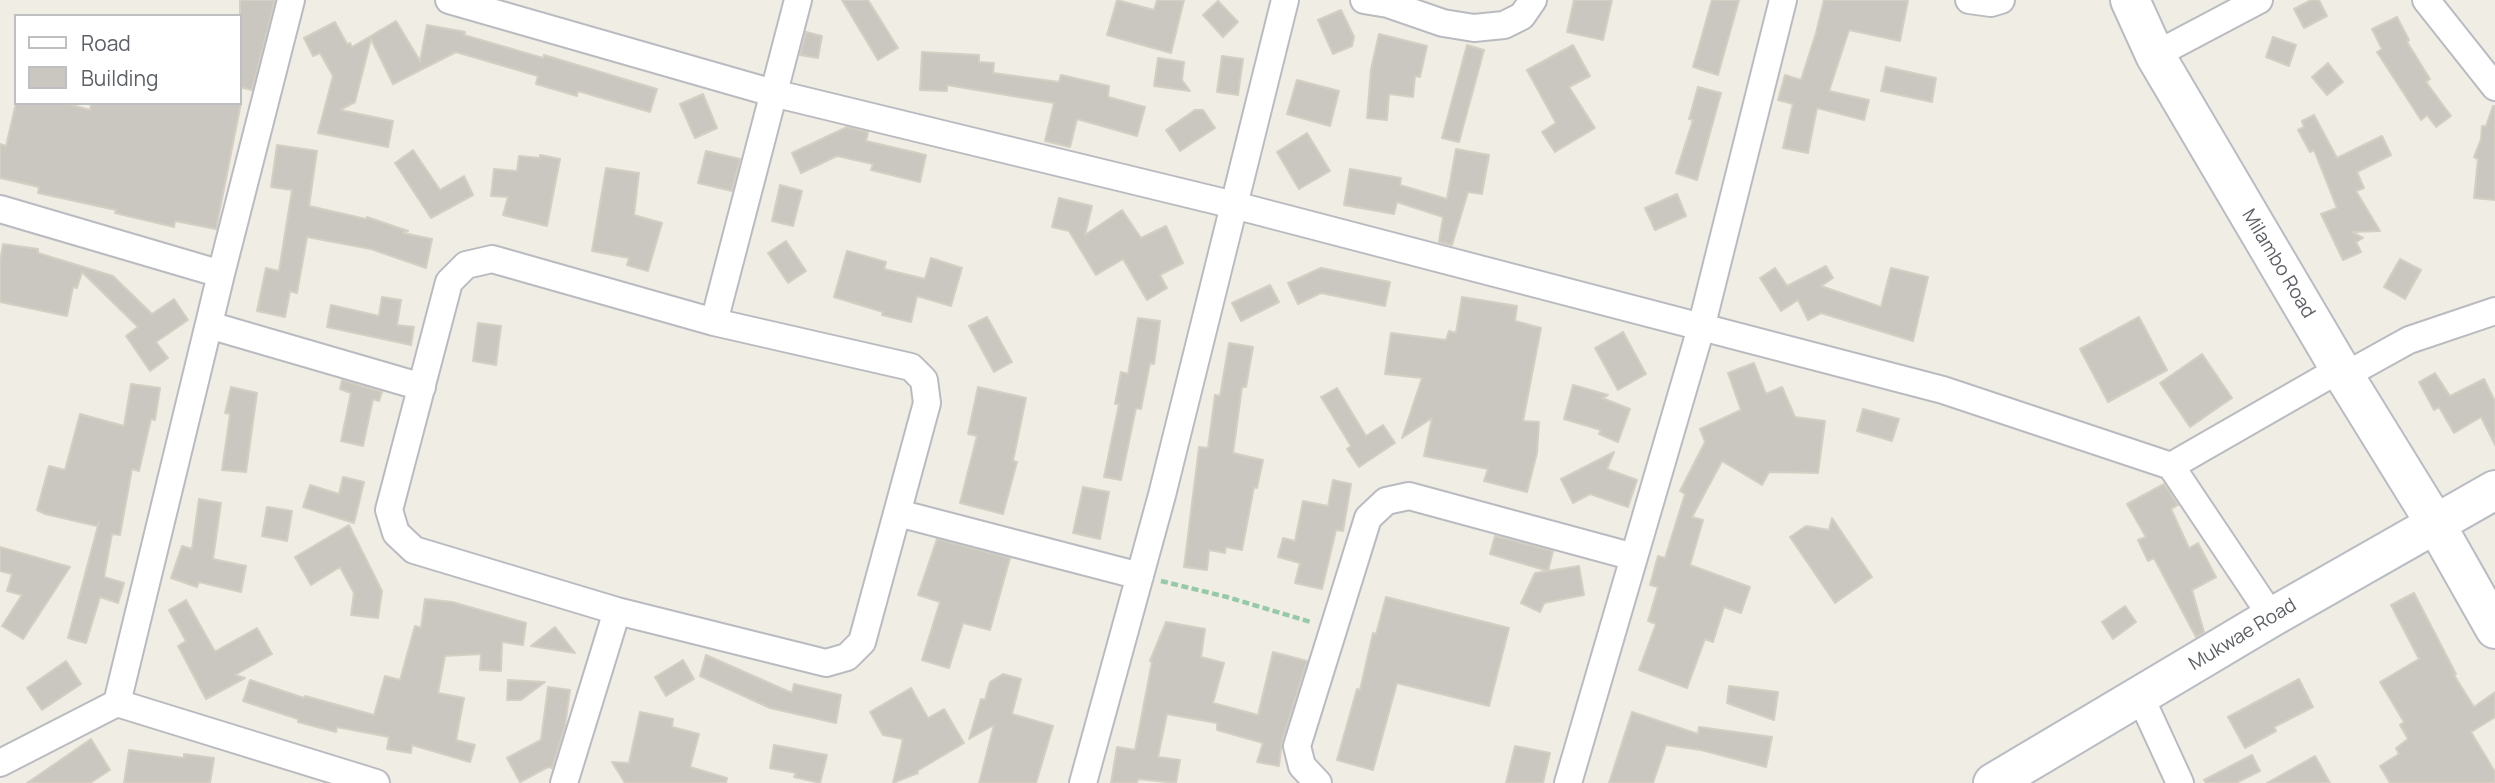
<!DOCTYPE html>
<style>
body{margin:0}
#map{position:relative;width:2495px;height:783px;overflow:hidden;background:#efede4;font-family:Manrope,sans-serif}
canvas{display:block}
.legend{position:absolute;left:14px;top:14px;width:228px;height:91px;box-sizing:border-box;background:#fff;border:2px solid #bebfc1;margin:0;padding:9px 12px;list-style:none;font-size:21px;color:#5c5f65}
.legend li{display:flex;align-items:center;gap:14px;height:35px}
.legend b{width:35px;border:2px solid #bebfc1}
</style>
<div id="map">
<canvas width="2495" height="783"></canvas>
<ul class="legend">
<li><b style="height:9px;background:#fff"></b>Road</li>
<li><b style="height:19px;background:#cac7c1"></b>Building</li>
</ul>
</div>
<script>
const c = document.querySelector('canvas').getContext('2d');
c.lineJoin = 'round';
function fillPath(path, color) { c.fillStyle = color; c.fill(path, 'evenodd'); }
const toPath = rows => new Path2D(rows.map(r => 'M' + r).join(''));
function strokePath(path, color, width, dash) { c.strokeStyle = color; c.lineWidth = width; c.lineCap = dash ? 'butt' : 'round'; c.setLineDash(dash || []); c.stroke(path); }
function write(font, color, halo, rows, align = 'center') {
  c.font = font + ' Manrope,sans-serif'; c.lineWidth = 6; c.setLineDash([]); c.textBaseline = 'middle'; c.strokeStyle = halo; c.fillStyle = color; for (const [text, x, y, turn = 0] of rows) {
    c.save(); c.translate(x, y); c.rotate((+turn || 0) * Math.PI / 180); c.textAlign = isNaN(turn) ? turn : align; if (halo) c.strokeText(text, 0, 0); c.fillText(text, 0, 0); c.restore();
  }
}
const building = toPath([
 [240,0,275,0,252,90,240,87,240,0],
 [842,0,868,0,898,48,878,60,842,0],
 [1117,0,1154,10,1157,0,1184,0,1171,53,1107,35,1117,0],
 [1574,0,1612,0,1603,40,1567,32,1574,0],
 [1712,0,1739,0,1718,75,1693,67,1712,0],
 [1824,0,1908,0,1900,41,1849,30,1829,91,1869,100,1864,120,1817,108,1808,153,1783,148,1793,104,1778,100,1785,75,1801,80,1816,33,1824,0],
 [2311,0,2319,0,2327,16,2304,28,2294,9,2311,0],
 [1218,1,1238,22,1223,37,1203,15,1218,1],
 [1341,10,1354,37,1352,46,1333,54,1318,20,1341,10],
 [2397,17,2409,40,2407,42,2430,79,2426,82,2451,116,2436,127,2427,115,2421,120,2377,52,2382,49,2372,29,2397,17],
 [396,21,420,61,427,25,465,32,464,35,543,58,544,55,657,89,650,112,578,91,577,96,536,84,538,76,456,52,393,84,371,39,355,102,340,110,393,121,388,147,318,133,333,76,320,53,313,56,304,38,335,22,347,44,350,43,352,47,396,21],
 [806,32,822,36,818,58,800,55,806,32],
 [1379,34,1427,46,1420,77,1415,76,1413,97,1389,94,1387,120,1367,118,1371,69,1379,34],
 [2273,37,2296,45,2289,66,2266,57,2273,37],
 [1467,45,1484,50,1459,142,1442,138,1467,45],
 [1573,45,1590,76,1569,87,1595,128,1555,152,1542,132,1556,123,1527,70,1573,45],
 [922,52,979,55,979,62,994,63,993,73,1059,82,1061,75,1109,86,1108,97,1145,107,1137,136,1077,119,1070,147,1045,141,1054,103,947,85,947,91,920,90,922,52],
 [1222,56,1243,59,1238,95,1217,92,1222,56],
 [1158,58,1184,62,1182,80,1190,91,1154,86,1158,58],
 [2328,63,2343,82,2327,95,2312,77,2328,63],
 [1886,67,1936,78,1932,102,1881,91,1886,67],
 [1297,80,1339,91,1330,126,1287,114,1297,80],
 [1698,87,1721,93,1697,180,1676,173,1693,120,1689,119,1698,87],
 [703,94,717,128,695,138,680,104,703,94],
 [16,103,65,103,90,110,91,103,241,103,216,229,175,221,174,227,115,213,116,210,38,193,39,187,0,178,0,144,6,146,16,103],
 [2493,106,2495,106,2495,200,2474,198,2478,159,2474,157,2481,139,2482,126,2486,126,2493,106],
 [1195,110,1203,110,1215,128,1180,151,1166,130,1195,110],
 [2314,115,2337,158,2382,136,2391,155,2357,172,2364,188,2356,191,2380,231,2352,232,2363,238,2356,242,2361,252,2343,260,2321,214,2337,208,2314,150,2310,152,2298,130,2304,127,2302,121,2314,115],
 [847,127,868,132,866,141,926,155,920,182,871,170,873,164,837,156,801,173,792,153,847,127],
 [1307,133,1330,171,1299,189,1277,152,1307,133],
 [277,145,317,151,309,206,366,219,367,217,408,231,403,233,432,239,426,268,371,249,307,237,297,293,290,291,285,317,257,311,266,268,279,271,292,190,271,187,277,145],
 [1456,149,1489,155,1482,194,1468,192,1452,245,1439,242,1443,217,1397,202,1394,214,1344,205,1350,169,1401,178,1400,185,1447,199,1456,149],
 [413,150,440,190,464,176,473,195,431,218,395,163,413,150],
 [706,151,740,159,732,191,698,183,706,151],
 [540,155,560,159,547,226,503,215,508,197,491,196,494,169,517,171,519,156,540,158,540,155],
 [606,168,639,173,634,215,662,223,648,271,627,265,629,258,592,251,606,168],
 [780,185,802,191,793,226,772,221,780,185],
 [1677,194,1686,216,1655,230,1645,208,1677,194],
 [1059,198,1092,206,1085,235,1122,210,1141,238,1166,226,1183,263,1160,275,1167,288,1147,300,1123,259,1096,275,1069,231,1052,227,1059,198],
 [786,241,806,271,788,283,768,253,786,241],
 [3,244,38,249,38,253,113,276,152,314,174,299,188,320,156,342,168,358,150,371,126,336,138,327,82,272,77,288,73,287,67,316,0,302,0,262,3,244],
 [847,251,886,262,884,269,925,279,931,258,962,268,951,306,917,296,911,322,882,315,883,312,834,297,847,251],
 [2400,259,2421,270,2405,299,2384,287,2400,259],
 [1826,266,1833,278,1821,286,1881,307,1891,268,1928,277,1913,341,1821,313,1808,320,1798,300,1781,311,1760,278,1775,268,1787,286,1826,266],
 [1321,268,1390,282,1385,306,1321,293,1298,304,1288,283,1321,268],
 [1270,285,1279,302,1241,321,1232,303,1270,285],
 [382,297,401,300,397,325,414,327,411,345,327,327,331,305,379,316,382,297],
 [1462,297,1517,306,1515,321,1541,328,1523,421,1539,422,1537,453,1527,492,1484,481,1488,469,1424,456,1432,418,1402,438,1422,378,1385,374,1391,333,1446,340,1449,331,1456,333,1462,297],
 [987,317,1012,362,994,372,969,326,987,317],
 [2139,317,2167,370,2108,402,2080,349,2139,317],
 [1138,318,1160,321,1154,364,1150,363,1141,409,1136,408,1121,480,1104,477,1119,404,1115,404,1121,372,1128,374,1138,318],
 [478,323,501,326,496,365,473,361,478,323],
 [1623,332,1646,374,1618,390,1595,348,1623,332],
 [1229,343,1253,347,1246,387,1242,387,1233,453,1263,460,1257,488,1254,487,1242,550,1226,547,1225,553,1209,550,1207,570,1184,567,1199,447,1208,448,1215,395,1220,396,1229,343],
 [2202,354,2232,398,2190,427,2160,383,2202,354],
 [1754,363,1766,394,1782,387,1795,417,1825,421,1818,473,1769,472,1762,485,1722,461,1692,517,1703,520,1690,565,1750,587,1741,613,1724,607,1713,642,1705,639,1687,688,1639,670,1656,624,1648,621,1658,587,1650,585,1658,556,1665,558,1685,494,1680,491,1705,442,1700,429,1741,410,1728,373,1754,363],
 [2435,373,2450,396,2484,379,2495,401,2495,445,2481,417,2454,433,2439,407,2434,410,2419,382,2435,373],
 [342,380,382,392,379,401,373,399,363,446,341,441,351,393,340,389,342,380],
 [131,384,160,388,155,420,151,419,139,471,132,469,120,535,112,534,104,577,124,583,118,603,100,597,86,643,68,638,99,522,97,526,45,514,37,510,49,466,65,470,80,414,124,426,131,384],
 [1573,385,1608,395,1602,398,1630,409,1618,442,1599,434,1601,430,1564,419,1573,385],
 [231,387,257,393,246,472,222,470,230,414,225,413,231,387],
 [978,387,1026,398,1013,461,1017,462,1003,514,960,503,977,436,968,434,978,387],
 [1337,388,1366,436,1383,425,1395,443,1359,467,1347,449,1351,446,1321,397,1337,388],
 [1863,409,1899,419,1892,441,1857,431,1863,409],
 [1614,452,1607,469,1637,480,1628,507,1590,494,1573,503,1561,479,1614,452],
 [343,477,364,482,354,523,303,507,310,485,339,494,343,477],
 [1333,480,1351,484,1343,531,1336,530,1322,589,1295,583,1300,563,1278,557,1283,538,1295,541,1303,501,1328,506,1333,480],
 [2164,484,2178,505,2171,509,2189,548,2198,543,2216,577,2192,590,2204,632,2196,637,2154,558,2148,561,2138,540,2146,537,2127,504,2164,484],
 [1083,487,1109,492,1100,539,1073,533,1083,487],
 [199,499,221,503,213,559,246,566,241,592,199,582,197,587,171,578,182,546,192,549,199,499],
 [267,507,292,511,287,541,262,536,267,507],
 [1832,518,1872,577,1835,603,1790,537,1806,526,1829,530,1832,518],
 [349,525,382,591,378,618,351,615,354,593,340,567,311,585,295,557,349,525],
 [1495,536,1553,551,1548,571,1579,566,1584,595,1544,603,1540,612,1521,603,1535,573,1548,571,1490,554,1495,536],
 [937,539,1010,558,990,630,963,623,949,668,922,660,940,602,918,595,937,539],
 [0,547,70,567,23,639,2,626,22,595,7,591,12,574,0,571,0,547],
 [2414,593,2456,674,2454,675,2474,707,2495,692,2495,717,2471,732,2495,772,2495,783,2390,783,2380,766,2399,754,2396,748,2408,739,2400,725,2404,722,2380,682,2419,659,2391,605,2414,593],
 [1386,597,1509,628,1489,706,1397,683,1373,770,1337,760,1357,689,1360,690,1373,633,1376,634,1386,597],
 [425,599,452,602,526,623,523,645,502,642,501,671,480,670,481,654,445,656,438,693,464,698,456,740,475,745,470,762,412,745,411,753,387,749,389,737,337,727,336,732,298,722,298,719,243,701,250,680,304,698,305,696,374,715,385,676,400,680,415,626,421,628,425,599],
 [186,600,214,650,216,651,257,628,272,654,235,675,245,678,206,699,178,646,186,641,169,610,186,600],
 [2125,606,2136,622,2113,639,2102,622,2125,606],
 [1166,622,1205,629,1201,657,1224,663,1213,703,1258,715,1273,652,1307,661,1282,741,1279,766,1257,762,1263,743,1217,730,1217,723,1167,714,1158,757,1180,760,1176,783,1138,779,1137,783,1111,783,1117,747,1135,750,1152,662,1150,661,1166,622],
 [555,627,575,653,531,646,555,627],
 [706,655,792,693,794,684,841,695,836,723,770,708,700,676,706,655],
 [683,660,694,679,666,696,655,677,683,660],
 [66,661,81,684,42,710,27,688,66,661],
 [1003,674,1021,679,1012,714,1053,726,1036,783,979,783,994,725,969,739,981,699,985,700,990,682,1003,674],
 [2299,679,2313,707,2274,727,2276,731,2245,748,2228,717,2299,679],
 [508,680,545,682,521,700,507,700,508,680],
 [1729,686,1778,692,1774,720,1727,703,1729,686],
 [548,687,570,690,565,726,552,768,548,767,520,782,507,758,541,740,548,687],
 [911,688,928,718,944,709,964,743,917,771,918,773,893,783,903,739,883,735,870,712,911,688],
 [640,712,673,719,672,727,699,734,690,767,727,778,726,783,625,783,612,762,629,763,640,712],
 [1632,712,1698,734,1699,727,1772,737,1766,767,1701,750,1666,745,1653,783,1609,783,1632,712],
 [91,739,110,770,90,783,27,783,91,739],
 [774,745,827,755,820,783,794,777,796,773,770,768,774,745],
 [1515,746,1550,753,1543,783,1506,783,1515,746],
 [129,750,184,758,184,754,214,758,210,783,124,783,129,750],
 [2252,755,2260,771,2236,783,2206,783,2204,780,2252,755],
 [2315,756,2330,783,2267,783,2315,756]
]);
fillPath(building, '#cac7c1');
strokePath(building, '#d4cfc2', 2);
const street = toPath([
 [449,0,773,93,1234,205,1943,390,2171,466,2272,617],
 [1364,0,1388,4,1443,23,1474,28,1504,25,1522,16,1533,0],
 [1969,0,1991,3,2001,0],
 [2426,0,2495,87],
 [2155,55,2259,0],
 [0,209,221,274],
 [492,259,714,322,911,367,924,380,927,403,862,642,847,657,826,663,617,611,414,550,396,533,389,510,449,282,466,265,492,259],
 [714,322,798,0],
 [209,325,422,387],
 [2344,376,2409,340,2495,311],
 [2171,466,2340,369],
 [898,513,1140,576],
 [2140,696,2180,783],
 [117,703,221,274,291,0],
 [0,763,117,703,376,783],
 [564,783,617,611],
 [1083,783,1162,495,1285,0],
 [1318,783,1302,766,1297,746,1368,518,1386,501,1409,496,1634,557],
 [1568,783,1701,328,1783,0]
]);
const secondary = toPath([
 [2130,0,2155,55,2340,369,2435,523,2495,629],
 [1993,783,2272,617,2495,490]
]);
strokePath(street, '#b9bbc0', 30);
strokePath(secondary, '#b9bcc3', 42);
strokePath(toPath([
 [1161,581,1227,597,1311,622]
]), '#97c9a8', 4.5, [7, 3.5]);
strokePath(street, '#fff', 26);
strokePath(secondary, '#fff', 38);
write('19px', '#5c5f65', '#fff', [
 ["Milambo Road",2278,264,59],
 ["Mukwae Road",2243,635,-31]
]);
</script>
